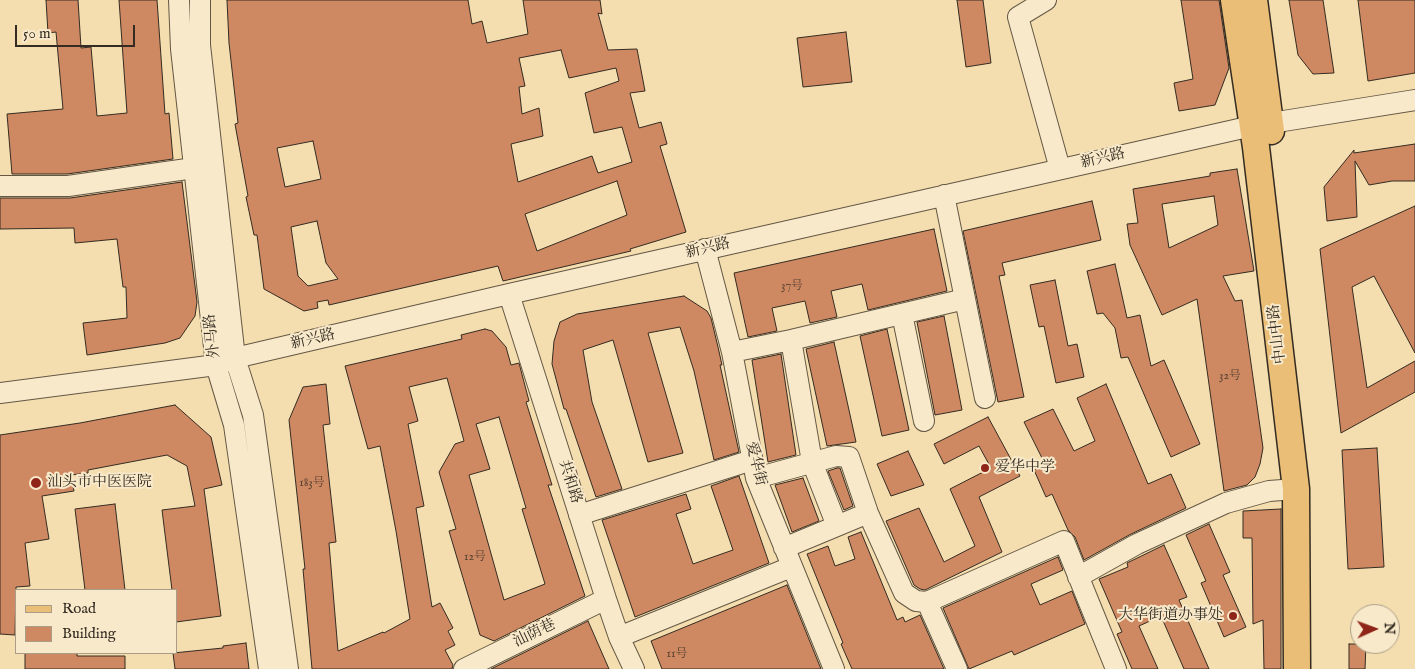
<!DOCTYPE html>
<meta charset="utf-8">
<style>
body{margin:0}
#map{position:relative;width:1415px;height:669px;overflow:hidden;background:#f4ddae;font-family:"IM FELL English",serif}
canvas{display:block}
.legend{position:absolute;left:15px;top:589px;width:162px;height:65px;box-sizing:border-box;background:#f8e9ca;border:1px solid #aa9d87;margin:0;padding:6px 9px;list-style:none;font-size:15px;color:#342c22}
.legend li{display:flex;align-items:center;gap:10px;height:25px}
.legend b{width:25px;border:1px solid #aa9d87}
.north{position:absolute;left:1350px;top:604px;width:50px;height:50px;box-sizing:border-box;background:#f8e9ca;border:1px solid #aa9d87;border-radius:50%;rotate:88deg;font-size:14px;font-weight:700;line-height:20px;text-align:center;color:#342c22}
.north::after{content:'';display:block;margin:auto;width:18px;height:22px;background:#8f2418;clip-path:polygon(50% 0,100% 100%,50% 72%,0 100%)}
.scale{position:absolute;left:15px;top:25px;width:120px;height:22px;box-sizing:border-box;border:2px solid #342c22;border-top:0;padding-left:6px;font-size:15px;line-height:18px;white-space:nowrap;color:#342c22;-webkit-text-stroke:4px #f8e9ca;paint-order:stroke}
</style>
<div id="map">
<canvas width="1415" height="669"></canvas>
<ul class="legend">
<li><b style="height:6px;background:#eabe77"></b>Road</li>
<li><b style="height:14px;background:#ce8862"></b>Building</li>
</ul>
<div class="north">N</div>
<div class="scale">50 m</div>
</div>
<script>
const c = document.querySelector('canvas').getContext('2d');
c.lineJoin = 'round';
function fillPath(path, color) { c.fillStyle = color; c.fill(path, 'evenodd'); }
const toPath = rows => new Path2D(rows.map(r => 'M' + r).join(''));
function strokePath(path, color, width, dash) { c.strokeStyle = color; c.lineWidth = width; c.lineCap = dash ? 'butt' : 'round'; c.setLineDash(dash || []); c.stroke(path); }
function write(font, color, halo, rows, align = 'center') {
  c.font = font + ' "IM FELL English","Noto Serif SC",serif'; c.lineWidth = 4; c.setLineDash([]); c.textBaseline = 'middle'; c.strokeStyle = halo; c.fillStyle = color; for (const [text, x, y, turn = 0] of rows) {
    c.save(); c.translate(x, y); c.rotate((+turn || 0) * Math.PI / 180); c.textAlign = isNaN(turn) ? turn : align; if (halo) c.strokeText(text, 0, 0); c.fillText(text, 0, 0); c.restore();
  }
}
const building = toPath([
 [46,0,78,0,81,48,91,47,97,116,127,113,119,0,157,0,165,114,169,113,173,159,67,174,12,174,7,114,63,109,56,32,48,33,46,0],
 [227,0,468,0,472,24,482,21,487,43,528,34,523,0,600,0,602,14,598,13,608,50,637,49,645,91,630,93,639,128,661,122,667,144,660,146,686,232,630,249,631,251,503,281,498,266,329,305,328,300,317,302,318,308,304,311,264,289,257,235,254,235,246,197,248,196,235,124,238,123,229,43,227,0],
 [561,50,569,78,616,68,619,81,585,93,594,133,622,127,632,162,598,173,592,156,518,182,511,144,543,136,539,108,522,114,519,87,525,86,519,58,561,50],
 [313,141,321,179,285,187,277,148,313,141],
 [617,181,627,215,537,251,525,214,617,181],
 [317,221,326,263,338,279,308,286,298,276,291,227,317,221],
 [957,0,983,0,991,63,966,67,957,0],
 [1181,0,1219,0,1229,68,1215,105,1179,111,1174,83,1193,79,1181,0],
 [1289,0,1323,0,1334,73,1313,74,1298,55,1289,0],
 [1358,0,1415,0,1415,73,1368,81,1358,0],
 [846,32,852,82,803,87,797,38,846,32],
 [1415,144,1415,181,1392,181,1369,185,1355,161,1357,217,1327,221,1324,187,1354,150,1354,153,1415,144],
 [1237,169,1254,271,1223,276,1235,301,1242,300,1263,448,1260,464,1255,477,1247,485,1224,491,1197,299,1162,315,1130,245,1127,224,1138,223,1133,189,1210,176,1210,173,1237,169],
 [1214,196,1218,225,1169,248,1162,204,1214,196],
 [182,182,197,302,195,316,180,338,165,343,87,355,83,323,127,318,126,287,123,287,117,239,75,243,74,228,0,229,0,198,70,198,182,182],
 [1092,201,1101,240,1002,263,1005,275,999,276,1024,397,998,402,963,231,1092,201],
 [1415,206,1415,353,1374,276,1352,287,1367,388,1415,361,1415,392,1341,433,1320,249,1415,206],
 [934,229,947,291,868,310,862,284,831,291,837,317,810,323,805,301,772,308,777,331,748,337,734,273,934,229],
 [1115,264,1127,318,1140,315,1151,366,1164,360,1200,444,1171,457,1128,357,1121,358,1115,328,1103,313,1097,314,1087,271,1115,264],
 [1055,280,1068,346,1077,344,1084,377,1056,383,1044,326,1039,327,1030,285,1055,280],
 [684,296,707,311,711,318,718,347,722,365,720,365,739,452,714,460,694,371,680,327,648,333,683,453,648,462,613,340,583,350,592,402,622,489,596,497,566,409,564,409,552,364,554,341,560,322,577,314,684,296],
 [944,316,962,410,935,415,917,322,944,316],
 [485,329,492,331,506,347,511,365,519,363,529,401,526,402,552,485,548,485,585,596,494,641,480,635,449,531,456,529,439,472,455,444,464,441,447,378,409,387,418,421,408,424,424,506,416,508,432,607,440,603,453,628,448,631,455,645,445,650,453,665,452,669,312,669,303,569,305,569,289,420,303,387,326,384,330,424,323,425,336,542,329,543,338,651,383,632,384,633,410,619,396,531,380,446,368,449,345,366,462,339,461,335,485,329],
 [499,417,526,508,522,509,545,584,504,600,469,475,490,469,476,424,499,417],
 [887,329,909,430,882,436,860,336,887,329],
 [834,342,856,442,827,446,806,349,834,342],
 [781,354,796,455,768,462,752,360,781,354],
 [1106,384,1148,484,1171,474,1186,508,1131,534,1084,560,1075,537,1068,530,1052,494,1046,497,1034,470,1045,464,1024,422,1053,409,1074,451,1095,441,1077,398,1106,384],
 [175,405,211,437,222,485,204,489,221,616,176,622,176,590,172,590,162,510,195,506,187,466,167,455,88,470,88,473,71,475,74,491,42,496,49,539,25,543,30,586,16,587,15,635,0,634,0,435,80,423,175,405],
 [988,417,1020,476,979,497,1002,552,925,590,920,589,914,585,886,521,919,508,944,562,975,546,950,489,991,468,979,446,944,464,934,444,988,417],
 [1377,448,1384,567,1348,569,1342,450,1377,448],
 [908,451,924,485,891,496,877,464,908,451],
 [837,468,840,468,853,506,844,510,828,471,837,468],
 [739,476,769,563,635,617,602,520,686,494,691,509,676,514,693,564,733,550,711,486,739,476],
 [803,478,819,521,792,532,775,485,803,478],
 [115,504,125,590,85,590,75,509,115,504],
 [1281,509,1281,669,1264,669,1263,620,1253,624,1252,538,1243,538,1243,511,1281,509],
 [1209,524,1230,572,1223,575,1246,627,1224,637,1201,583,1206,581,1186,535,1209,524],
 [861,532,897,620,903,617,905,622,920,615,944,669,852,669,841,644,843,643,807,554,828,546,835,566,855,559,848,537,861,532],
 [1164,545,1187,597,1179,600,1209,669,1184,669,1161,616,1139,626,1158,669,1132,669,1117,634,1122,632,1099,579,1128,567,1127,563,1164,545],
 [1058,557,1063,570,1031,584,1040,605,1072,591,1085,624,1014,655,1012,651,969,669,943,608,1058,557],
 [787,585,821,669,662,669,651,641,787,585],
 [588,621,609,669,491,669,588,621],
 [246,643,249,669,175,669,173,653,223,648,223,646,246,643],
 [1349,644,1366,644,1365,669,1349,669,1349,644],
 [25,653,77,653,77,656,125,656,125,669,25,669,25,653]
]);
fillPath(building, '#ce8862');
strokePath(building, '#342c22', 1);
const minor = toPath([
 [179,0,181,49,216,365,234,425,269,669],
 [200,0,200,45,235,358,253,415,288,669],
 [1046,0,1018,17,1060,169],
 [0,186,68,186,194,168],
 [944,195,985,398],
 [705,249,732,352,756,478,834,669],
 [509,294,606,599,619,637,634,669],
 [902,314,924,421],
 [791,340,812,462,837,526],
 [732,352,791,340,965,299],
 [0,393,216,365,235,358,509,294,1252,126,1415,100],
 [756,478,836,456,849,457,868,513,904,593,916,601,927,602,957,669],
 [579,515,752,460],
 [784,548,868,513],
 [1078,577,1137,544,1226,503,1269,491,1296,489],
 [927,602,1064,541,1116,669],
 [619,637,791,567],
 [464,669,606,599]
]);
const major = toPath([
 [1234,0,1256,147,1296,489,1297,669],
 [1254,0,1271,131]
]);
strokePath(minor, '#645845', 22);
strokePath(major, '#342c22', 29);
strokePath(minor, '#f8e9ca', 20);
strokePath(major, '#eabe77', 26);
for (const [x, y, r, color] of [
 [985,468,5,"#8f2418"],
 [36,483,6,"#8f2418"],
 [1233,616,5,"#8f2418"]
]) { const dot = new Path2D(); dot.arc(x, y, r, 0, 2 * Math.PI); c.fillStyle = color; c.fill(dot); strokePath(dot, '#f8e9ca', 2); }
write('12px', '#5a4332', null, [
 ["37号",792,287],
 ["32号",1230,377],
 ["183号",312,484],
 ["12号",475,558],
 ["11号",677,655]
]);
write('15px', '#342c22', '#f8e9ca', [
 ["新兴路",1103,159,-13],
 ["新兴路",708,249,-13],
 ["中山中路",1278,334,-97],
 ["外马路",213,336,-97],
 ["新兴路",313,340,-13],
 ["爱华街",755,464,76],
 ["共和路",569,482,72],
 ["汕荫巷",535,634,-26]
]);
write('15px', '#342c22', '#f8e9ca', [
 ["爱华中学",995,468],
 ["汕头市中医医院",47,483],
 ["大华街道办事处",1223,616,"right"]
], 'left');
</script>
